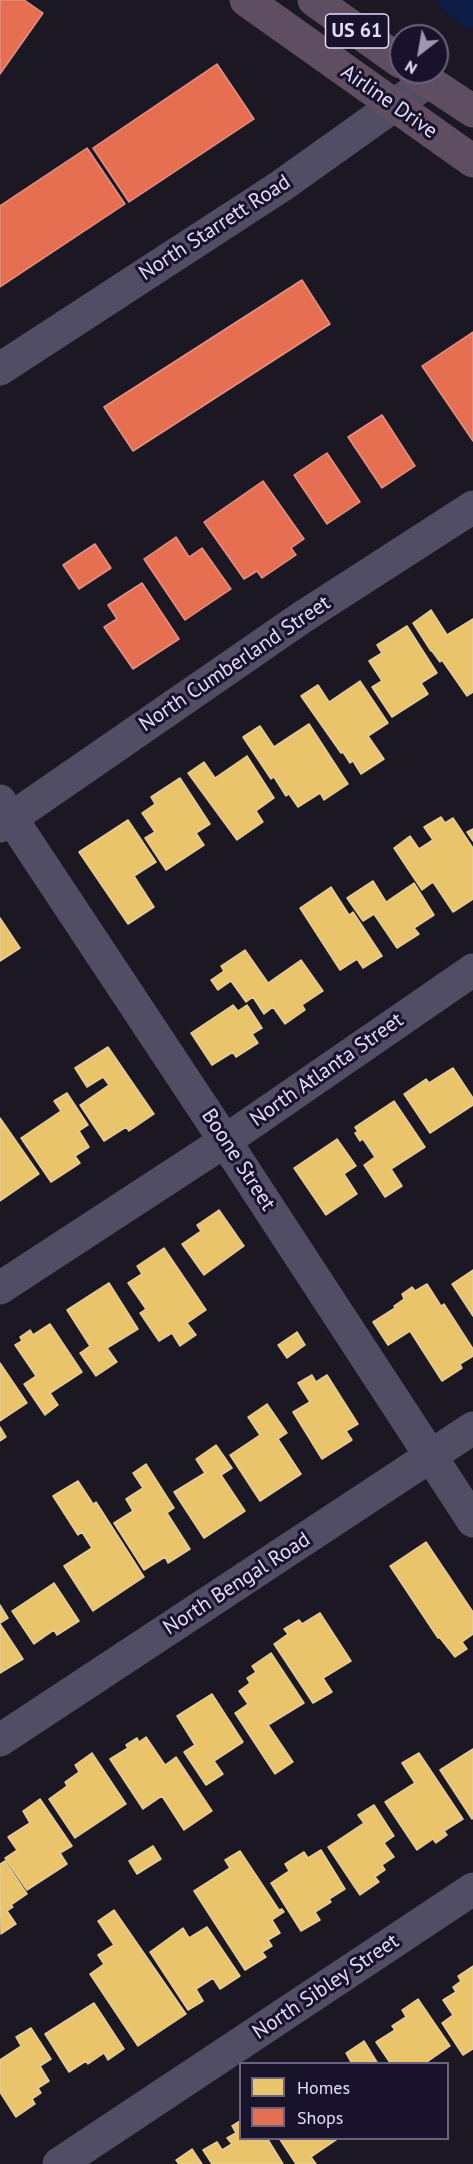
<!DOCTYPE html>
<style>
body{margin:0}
#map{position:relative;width:473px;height:2164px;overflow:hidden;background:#1b1824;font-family:"PT Sans",sans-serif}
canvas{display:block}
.legend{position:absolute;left:239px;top:2062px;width:210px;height:78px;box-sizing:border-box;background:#18122a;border:2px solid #69637f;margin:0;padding:8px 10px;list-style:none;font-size:18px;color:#e3dcfe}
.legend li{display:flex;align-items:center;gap:12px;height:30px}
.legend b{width:30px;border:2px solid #69637f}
.north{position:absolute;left:389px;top:24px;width:60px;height:60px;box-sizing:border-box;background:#18122a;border:2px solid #69637f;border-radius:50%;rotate:211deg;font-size:16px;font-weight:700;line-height:24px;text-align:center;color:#e3dcfe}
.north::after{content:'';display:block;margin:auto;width:21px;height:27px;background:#9d97b2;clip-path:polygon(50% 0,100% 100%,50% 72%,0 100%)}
</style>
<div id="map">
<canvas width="473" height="2164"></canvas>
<ul class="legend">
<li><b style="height:16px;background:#e9c46a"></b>Homes</li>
<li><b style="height:16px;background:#e76f51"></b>Shops</li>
</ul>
<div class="north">N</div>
</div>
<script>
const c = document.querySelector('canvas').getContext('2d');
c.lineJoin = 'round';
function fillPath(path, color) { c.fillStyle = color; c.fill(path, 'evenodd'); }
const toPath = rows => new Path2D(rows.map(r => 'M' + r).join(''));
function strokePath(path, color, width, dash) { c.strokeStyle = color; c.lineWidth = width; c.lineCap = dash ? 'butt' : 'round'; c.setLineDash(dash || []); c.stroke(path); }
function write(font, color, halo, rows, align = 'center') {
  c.font = font + ' "PT Sans",sans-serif'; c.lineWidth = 6; c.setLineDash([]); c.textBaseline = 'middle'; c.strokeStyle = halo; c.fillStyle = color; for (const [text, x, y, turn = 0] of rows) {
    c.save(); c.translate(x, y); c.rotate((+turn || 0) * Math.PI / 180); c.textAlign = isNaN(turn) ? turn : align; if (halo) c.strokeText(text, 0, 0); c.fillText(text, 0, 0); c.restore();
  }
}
const homes = toPath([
 [431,610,447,635,473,619,473,692,467,696,442,660,440,662,432,651,431,651,413,623,431,610],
 [407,626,437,673,421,683,428,694,392,717,372,687,382,681,369,661,382,653,377,645,407,626],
 [360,681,388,723,368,736,384,759,361,774,353,761,350,763,343,752,341,753,301,696,318,685,329,702,360,681],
 [309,724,348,784,324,800,320,793,298,807,289,794,286,796,274,777,271,779,243,737,260,726,274,747,309,724],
 [247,756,274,798,256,811,263,822,237,840,188,773,204,762,215,778,247,756],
 [180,778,210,824,196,833,204,845,166,870,145,838,155,832,142,813,155,804,151,797,180,778],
 [441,817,445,823,453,818,473,848,473,899,453,912,433,882,422,890,394,848,410,836,419,849,433,840,424,827,441,817],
 [128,820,156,862,134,876,154,907,128,924,79,852,128,820],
 [473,829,473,841,467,832,473,829],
 [373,881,386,902,414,883,434,915,414,928,419,934,397,948,374,914,363,921,347,898,373,881],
 [331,887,349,915,353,912,382,956,363,968,357,959,340,970,300,908,331,887],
 [0,918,20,948,0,961,0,918],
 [245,950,268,983,301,960,323,991,302,1005,305,1010,285,1024,273,1007,264,1014,253,997,246,1002,231,981,218,990,211,980,224,971,221,966,245,950],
 [233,1005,238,1011,247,1005,262,1028,252,1034,258,1043,236,1057,233,1052,212,1065,191,1033,233,1005],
 [108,1047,154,1114,129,1131,126,1127,104,1141,80,1105,109,1085,103,1077,87,1087,75,1068,108,1047],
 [453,1068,473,1098,473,1105,430,1133,404,1094,426,1079,429,1083,453,1068],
 [67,1093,88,1125,79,1131,89,1147,75,1156,80,1163,51,1182,21,1138,61,1111,54,1101,67,1093],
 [394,1101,425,1147,391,1169,402,1186,385,1197,364,1165,375,1157,363,1139,360,1141,355,1133,358,1132,355,1127,394,1101],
 [0,1118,39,1174,0,1201,0,1118],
 [337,1139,356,1166,344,1174,357,1194,326,1215,294,1168,337,1139],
 [219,1210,244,1246,204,1275,182,1244,201,1231,197,1225,219,1210],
 [164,1248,206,1310,187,1323,196,1335,180,1346,172,1333,159,1341,140,1313,146,1309,128,1283,142,1274,137,1266,164,1248],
 [473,1270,473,1316,452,1284,473,1270],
 [109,1283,138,1329,107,1348,117,1362,96,1376,80,1353,90,1346,67,1310,109,1283],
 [427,1284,441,1306,444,1304,473,1349,473,1356,460,1364,462,1368,442,1381,410,1331,388,1345,373,1322,395,1308,394,1306,404,1299,402,1294,412,1287,415,1291,427,1284],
 [50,1324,82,1372,50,1393,58,1405,45,1415,24,1384,36,1376,15,1345,22,1341,20,1337,30,1330,33,1335,50,1324],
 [297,1332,305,1345,287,1358,278,1345,297,1332],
 [0,1363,27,1403,0,1421,0,1363],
 [312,1375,316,1382,327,1375,358,1424,346,1431,352,1440,322,1459,293,1412,310,1402,298,1383,312,1375],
 [267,1404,287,1433,278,1439,301,1474,260,1501,230,1455,260,1435,248,1417,267,1404],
 [0,1427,6,1437,0,1441,0,1427],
 [216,1445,232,1468,221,1475,245,1511,204,1538,174,1492,205,1473,196,1459,216,1445],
 [146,1464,174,1508,167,1513,190,1549,168,1563,165,1557,144,1570,114,1523,133,1511,126,1499,143,1488,133,1473,146,1464],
 [78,1481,93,1504,96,1502,144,1577,93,1611,64,1566,92,1548,82,1532,78,1535,53,1496,78,1481],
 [426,1542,473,1612,473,1634,462,1642,467,1649,455,1657,440,1638,438,1638,390,1566,426,1542],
 [54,1583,79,1621,57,1635,54,1630,34,1644,12,1611,54,1583],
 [0,1605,8,1618,0,1623,0,1605],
 [320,1613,351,1661,323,1678,332,1692,313,1703,274,1644,288,1634,284,1629,299,1620,302,1624,320,1613],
 [0,1624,23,1659,0,1673,0,1624],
 [271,1653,304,1703,268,1725,293,1762,275,1774,235,1713,248,1704,239,1691,250,1683,247,1678,256,1672,252,1666,271,1653],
 [212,1694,243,1742,214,1761,223,1774,206,1785,184,1752,195,1745,177,1716,212,1694],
 [146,1737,165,1765,176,1757,212,1811,184,1830,162,1796,143,1809,110,1759,128,1748,126,1745,137,1738,139,1742,146,1737],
 [473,1749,473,1818,472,1819,440,1770,473,1749],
 [92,1753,126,1804,75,1838,49,1799,67,1786,65,1782,79,1772,75,1765,92,1753],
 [419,1753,463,1819,444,1831,447,1835,436,1843,433,1839,417,1850,385,1802,415,1783,402,1763,419,1753],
 [40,1799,72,1846,60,1853,67,1864,27,1890,5,1858,17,1850,8,1837,30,1823,23,1811,40,1799],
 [374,1805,394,1836,384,1843,394,1857,382,1865,385,1870,375,1877,379,1882,360,1895,328,1847,364,1823,358,1815,374,1805],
 [153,1846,161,1859,137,1874,129,1861,153,1846],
 [321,1850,345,1889,329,1899,331,1902,315,1912,320,1920,301,1931,271,1883,289,1871,285,1864,304,1852,308,1858,321,1850],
 [240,1851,279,1910,282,1909,284,1912,272,1920,280,1933,268,1940,272,1946,262,1952,266,1957,245,1970,194,1891,230,1868,225,1860,240,1851],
 [5,1861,27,1894,11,1905,13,1907,7,1911,16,1924,1,1934,0,1864,5,1861],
 [114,1910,186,2014,138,2046,90,1974,104,1964,98,1955,114,1945,98,1921,114,1910],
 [207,1927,240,1976,220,1989,213,1978,196,1989,203,2001,188,2010,150,1952,183,1928,189,1938,207,1927],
 [473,1966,473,2049,463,2055,442,2023,453,2015,443,2000,456,1992,453,1987,461,1981,458,1976,473,1966],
 [418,1999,450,2046,424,2064,391,2064,376,2042,395,2030,392,2026,406,2017,402,2010,418,1999],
 [94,2003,124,2049,108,2060,104,2053,88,2064,86,2061,69,2072,45,2034,94,2003],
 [31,2028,51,2059,40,2066,49,2081,38,2088,41,2093,32,2099,35,2104,16,2117,0,2092,0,2060,21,2046,16,2037,31,2028],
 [364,2041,378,2064,352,2064,346,2053,364,2041],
 [240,2121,240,2138,267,2138,283,2164,212,2164,203,2150,217,2142,222,2150,232,2144,227,2138,236,2133,232,2126,240,2121],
 [279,2138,339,2138,311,2157,316,2164,296,2164,279,2138],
 [192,2149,202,2164,179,2164,176,2160,192,2149]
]);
fillPath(homes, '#e9c46a');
strokePath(homes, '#e7cb96', 1.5);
const shops = toPath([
 [0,0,24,0,43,13,0,74,0,0],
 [217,64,254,119,129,202,93,148,217,64],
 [87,148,125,204,0,287,0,206,87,148],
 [302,280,330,324,133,451,104,407,302,280],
 [473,332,473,441,422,366,473,332],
 [382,415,415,466,382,488,348,437,382,415],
 [327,453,360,502,327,524,294,475,327,453],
 [263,481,304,539,291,548,296,555,262,578,257,571,244,579,204,522,263,481],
 [176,537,189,557,202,548,231,589,185,620,144,559,176,537],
 [95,544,111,568,79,589,63,565,95,544],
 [142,583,179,639,133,669,104,627,117,619,108,605,142,583]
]);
fillPath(shops, '#e76f51');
strokePath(shops, '#e69085', 1.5);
strokePath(toPath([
 [455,0,473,13]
]), '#0e1d45', 32);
strokePath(toPath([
 [0,369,281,186,427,82],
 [0,801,225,1141,473,1521],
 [0,826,301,618,473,507],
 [0,1288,225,1141,473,970],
 [0,1740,473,1428],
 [59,2164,473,1889]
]), '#514d65', 33);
strokePath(toPath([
 [246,0,473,161],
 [314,0,401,62],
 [414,72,473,111]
]), '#5f4d61', 33);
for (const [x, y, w] of [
 [357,31,63]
]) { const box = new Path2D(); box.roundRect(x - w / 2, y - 17, w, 34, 4.5); c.fillStyle = '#18122a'; c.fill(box); strokePath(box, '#e3dcfe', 1.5); }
write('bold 20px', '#e3dcfe', null, [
 ["US 61",357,31]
]);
write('21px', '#e3dcfe', '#18122a', [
 ["Airline Drive",389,102,35],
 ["North Starrett Road",215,228,-33],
 ["North Cumberland Street",235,664,-34],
 ["North Atlanta Street",327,1070,-35],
 ["Boone Street",238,1160,57],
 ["North Bengal Road",237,1584,-33],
 ["North Sibley Street",326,1987,-34]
]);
</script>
